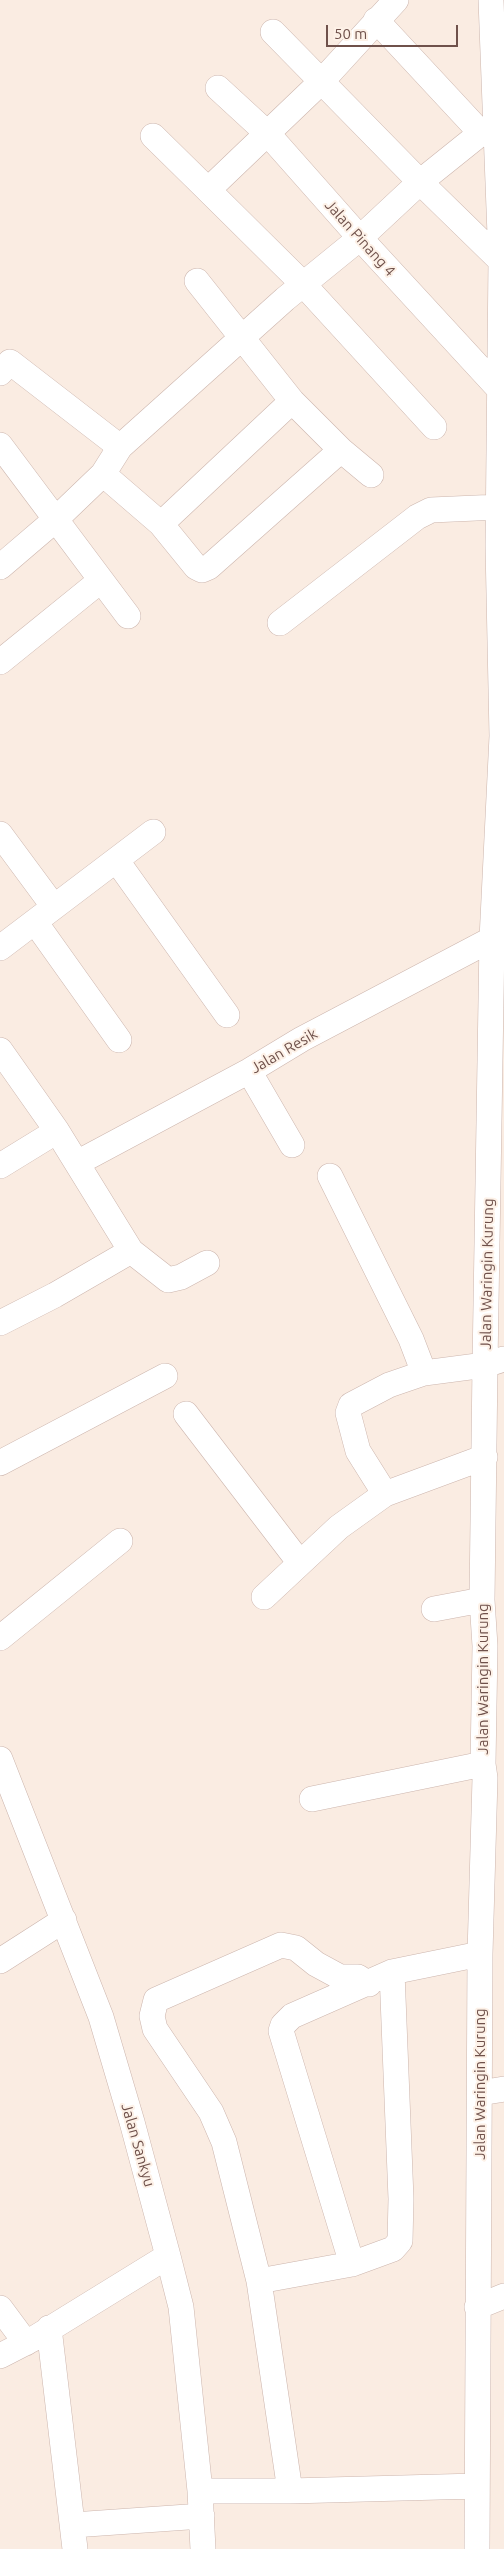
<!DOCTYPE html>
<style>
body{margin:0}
#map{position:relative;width:504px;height:2549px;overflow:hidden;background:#faece2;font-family:Ubuntu,sans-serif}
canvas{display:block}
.scale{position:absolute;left:326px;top:25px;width:132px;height:22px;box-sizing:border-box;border:2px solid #6f514b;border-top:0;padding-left:6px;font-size:15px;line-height:18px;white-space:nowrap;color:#6f514b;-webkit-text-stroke:4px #fdf1e7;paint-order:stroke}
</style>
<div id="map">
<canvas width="504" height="2549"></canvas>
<div class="scale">50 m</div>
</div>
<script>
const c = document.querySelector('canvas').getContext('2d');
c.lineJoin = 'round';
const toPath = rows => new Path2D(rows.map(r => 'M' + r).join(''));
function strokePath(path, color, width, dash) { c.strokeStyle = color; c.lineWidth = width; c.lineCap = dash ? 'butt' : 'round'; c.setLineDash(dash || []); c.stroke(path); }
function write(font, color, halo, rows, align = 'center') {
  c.font = font + ' Ubuntu,sans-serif'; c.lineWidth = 4; c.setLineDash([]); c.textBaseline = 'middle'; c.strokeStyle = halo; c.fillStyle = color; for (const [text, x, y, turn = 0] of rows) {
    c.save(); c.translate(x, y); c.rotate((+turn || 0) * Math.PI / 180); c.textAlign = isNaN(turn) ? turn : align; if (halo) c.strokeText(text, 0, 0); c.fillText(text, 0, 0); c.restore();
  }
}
const minor = toPath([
 [396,0,322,81,208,190,304,285,434,427],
 [376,20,481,133],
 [273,32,420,182,501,261,504,261],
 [218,88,268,134,360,238,500,390],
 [153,136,208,190],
 [197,281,292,401,341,450,371,475],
 [0,373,10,362,120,447],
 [0,445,128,616],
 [103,474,161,524,196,567,202,570,209,567,341,450],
 [161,524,292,401],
 [0,567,55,520,103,474,120,447,285,299,360,238,420,182,481,133,497,124,504,124],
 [280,623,417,517,431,510,499,507],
 [0,662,100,581],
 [0,834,54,907],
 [117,861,227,1015],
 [35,922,119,1040],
 [0,948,153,832],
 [0,1050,57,1131,131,1251,168,1280,181,1277,207,1263],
 [249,1071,292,1145],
 [77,1163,249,1071,302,1039,492,939],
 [0,1166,57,1131],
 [330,1176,411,1339,424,1373],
 [0,1323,55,1295,131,1251],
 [186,1414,300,1563],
 [0,1463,165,1376],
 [385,1494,358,1451,348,1413,351,1405,389,1385,424,1373,485,1365,504,1359],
 [264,1597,339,1527,385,1494,485,1457],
 [434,1609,482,1600],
 [0,1638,120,1541],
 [0,1759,101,2017,132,2122,168,2256,181,2307,200,2491,203,2549],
 [312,1799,483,1764],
 [0,1961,64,1920],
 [369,1984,358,1977,340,1977,316,1964,296,1948,281,1945,156,2000,152,2016,155,2029,211,2112,224,2142,259,2281,290,2491,477,2486],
 [480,2093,504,2089],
 [352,2264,281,2031,283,2025,292,2016,392,1972,480,1954],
 [259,2281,352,2264,393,2249,400,2241,401,2199,392,1972],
 [477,2307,504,2296],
 [0,2308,26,2343],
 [49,2328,75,2549],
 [0,2356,35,2338,168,2256],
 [200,2491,290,2491],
 [73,2525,202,2516],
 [477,2549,480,1954,485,1778,483,1764,485,1646,482,1600,485,1365,492,939,502,736,498,546,501,261,491,0]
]);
strokePath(minor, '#ccb5ad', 26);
strokePath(minor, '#fff', 25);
write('15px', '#6f514b', '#fdf1e7', [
 ["Jalan Pinang 4",360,238,48],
 ["Jalan Resik",284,1051,-30],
 ["Jalan Waringin Kurung",487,1274,-89],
 ["Jalan Waringin Kurung",483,1679,-90],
 ["Jalan Waringin Kurung",480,2084,-90],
 ["Jalan Sankyu",138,2145,74]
]);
</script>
